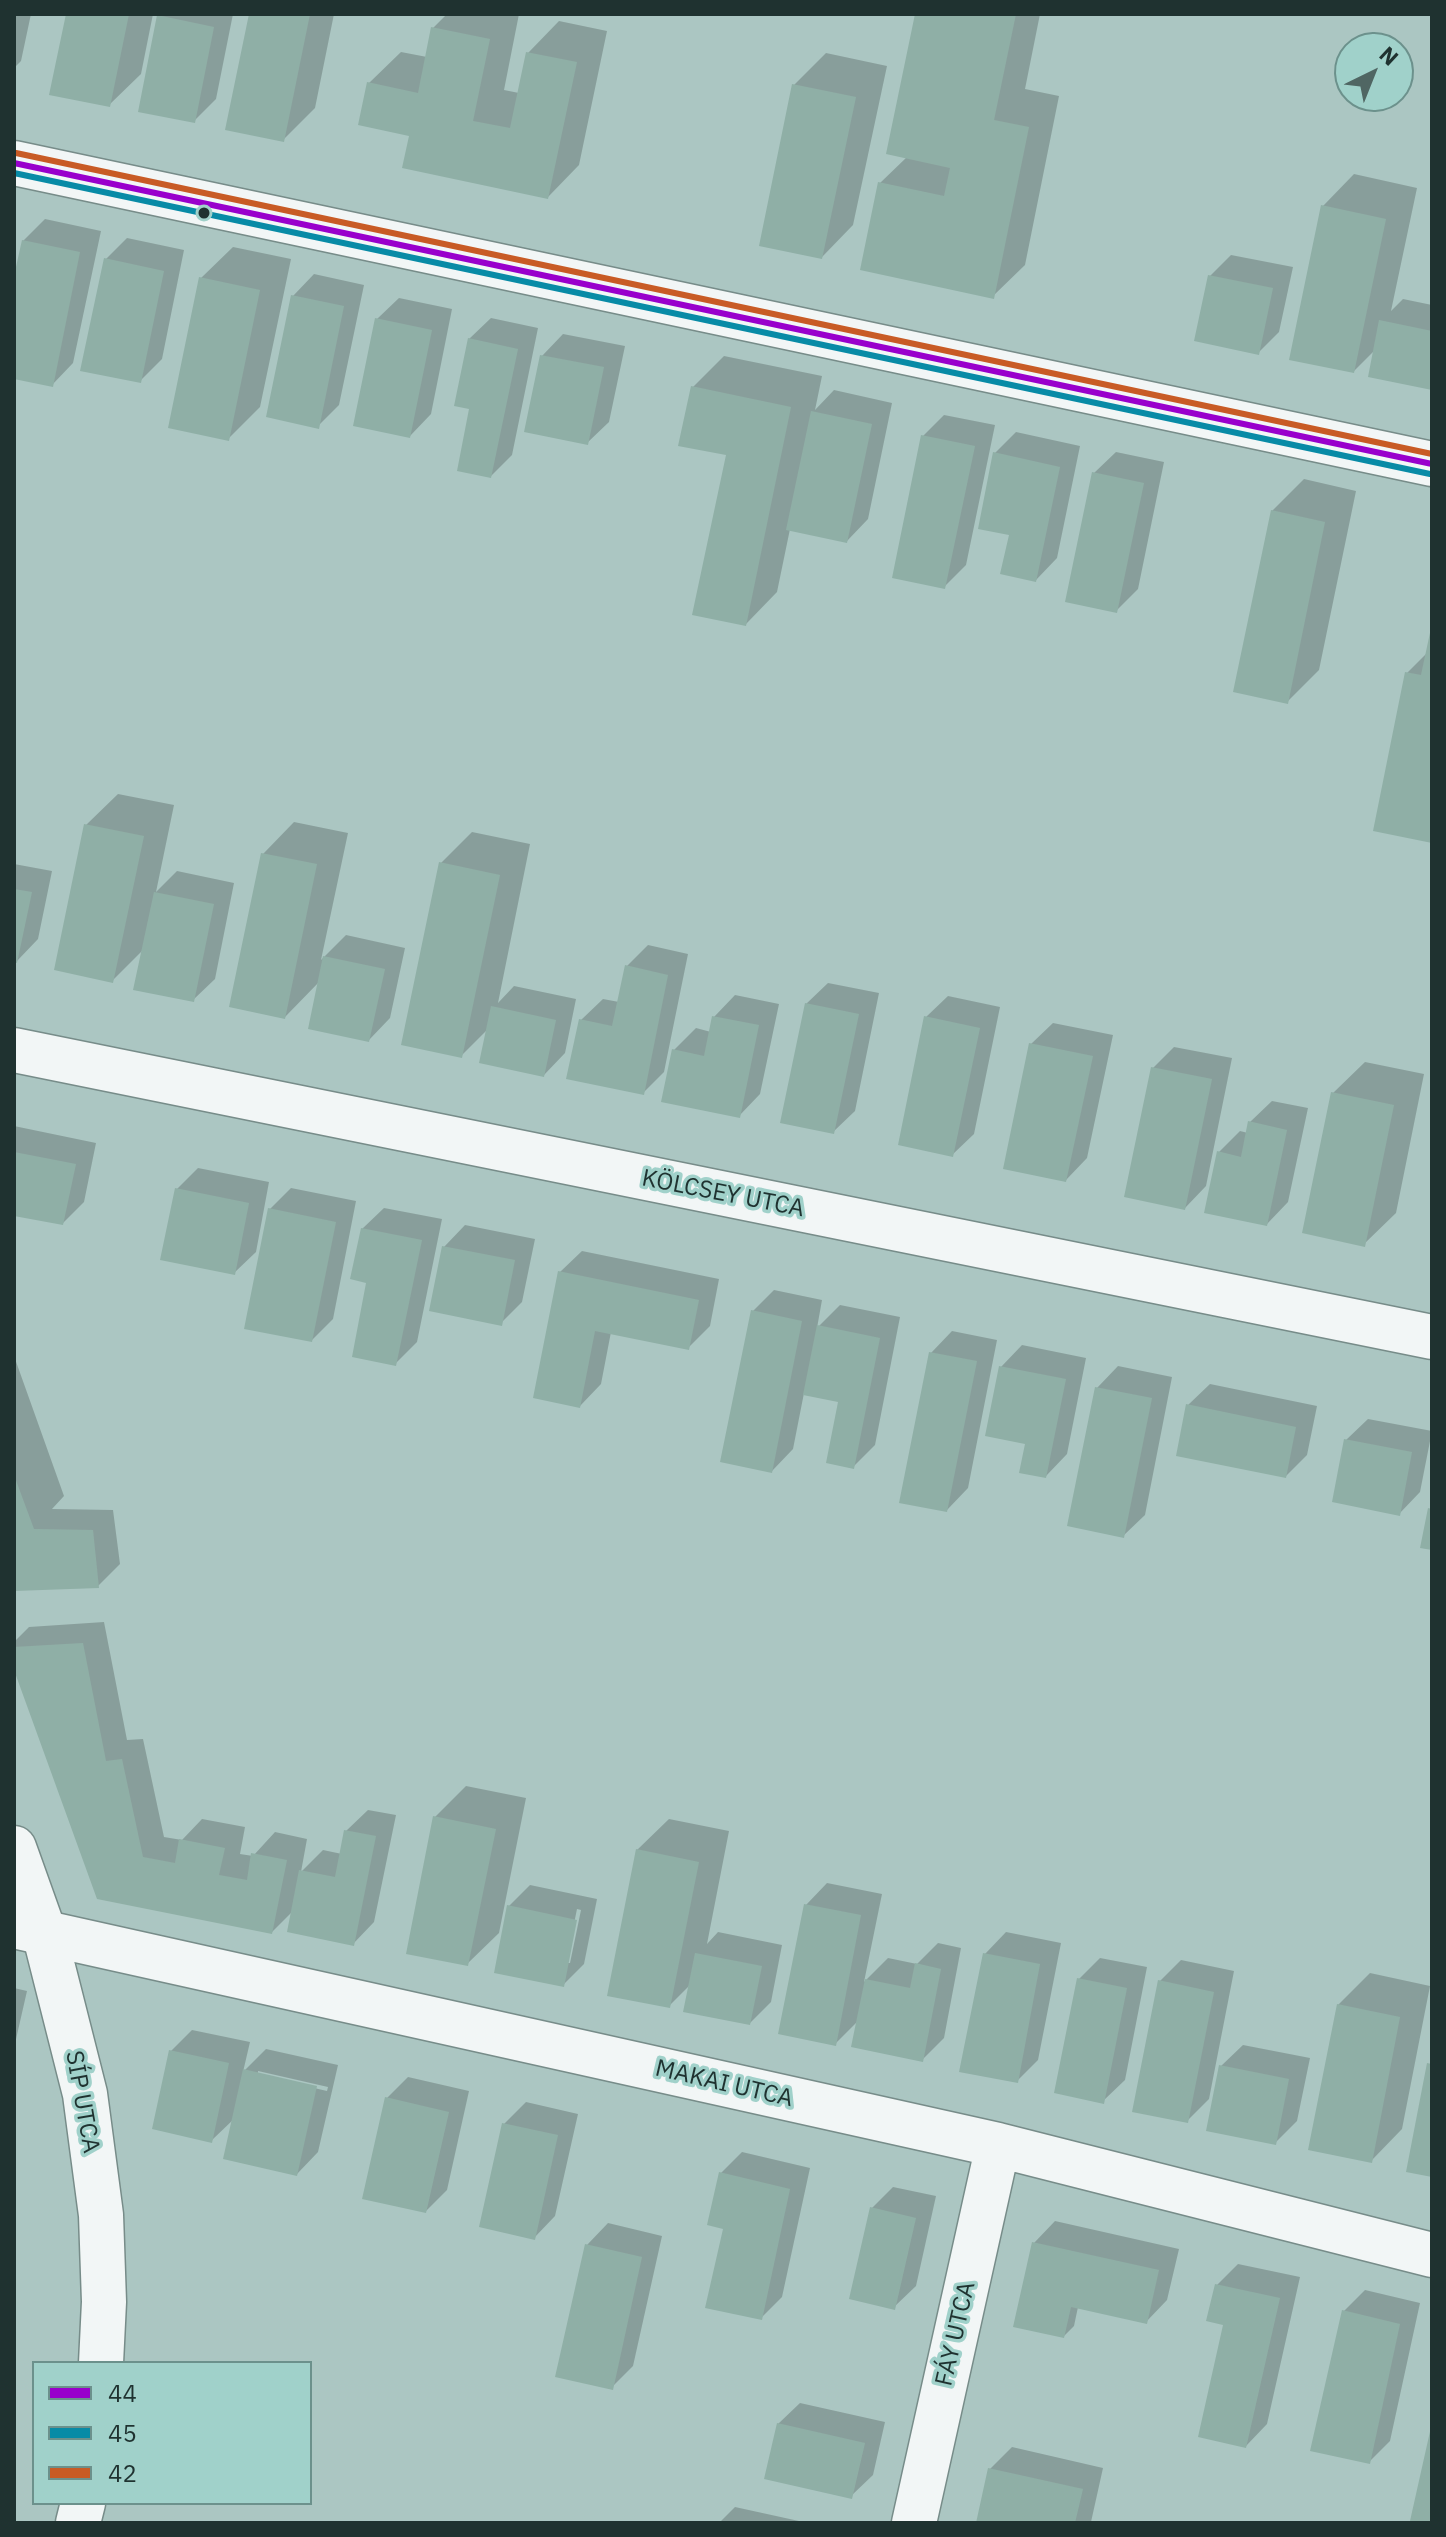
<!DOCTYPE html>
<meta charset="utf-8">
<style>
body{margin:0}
#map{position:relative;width:1446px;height:2537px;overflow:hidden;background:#abc6c2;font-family:"IBM Plex Sans",sans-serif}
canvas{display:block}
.frame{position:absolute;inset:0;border:16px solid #1f3230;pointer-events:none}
.legend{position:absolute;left:32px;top:2361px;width:280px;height:144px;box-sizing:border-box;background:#a0d1ca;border:2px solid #6c918c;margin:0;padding:10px 14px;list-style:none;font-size:24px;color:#1f3230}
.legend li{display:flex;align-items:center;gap:16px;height:40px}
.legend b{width:40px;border:2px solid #6c918c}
.north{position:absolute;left:1334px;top:32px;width:80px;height:80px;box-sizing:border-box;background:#a0d1ca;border:2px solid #6c918c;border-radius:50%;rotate:43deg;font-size:22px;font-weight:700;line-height:32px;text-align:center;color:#1f3230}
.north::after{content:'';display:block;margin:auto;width:28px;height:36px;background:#506663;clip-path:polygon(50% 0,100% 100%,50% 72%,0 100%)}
</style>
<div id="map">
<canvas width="1446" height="2537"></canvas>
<div class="frame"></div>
<ul class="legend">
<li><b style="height:10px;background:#90c"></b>44</li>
<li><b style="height:10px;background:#088ba6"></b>45</li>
<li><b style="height:10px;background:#c85b25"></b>42</li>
</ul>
<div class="north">N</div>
</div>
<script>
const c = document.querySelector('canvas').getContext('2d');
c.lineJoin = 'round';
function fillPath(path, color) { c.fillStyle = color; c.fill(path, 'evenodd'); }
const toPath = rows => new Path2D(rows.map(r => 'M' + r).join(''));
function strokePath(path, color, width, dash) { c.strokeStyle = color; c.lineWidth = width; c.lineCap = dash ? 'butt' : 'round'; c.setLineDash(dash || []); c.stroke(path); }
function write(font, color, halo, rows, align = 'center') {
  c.font = font + ' "IBM Plex Sans",sans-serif'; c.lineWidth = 7; c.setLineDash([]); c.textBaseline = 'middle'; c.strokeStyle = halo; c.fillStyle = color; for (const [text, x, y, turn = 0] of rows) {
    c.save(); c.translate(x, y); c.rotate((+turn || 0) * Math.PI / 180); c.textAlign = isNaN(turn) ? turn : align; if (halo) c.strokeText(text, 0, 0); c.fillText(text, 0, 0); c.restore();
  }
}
fillPath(toPath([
 [14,14,31,14,21,61,14,68],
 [68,14,153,14,141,74,109,105],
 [161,14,233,14,216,99,194,121,159,16],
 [251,14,334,14,315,108,283,140],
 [447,14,519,14,504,90,519,93,528,53,559,21,607,31,579,165,548,197,411,134,369,83,401,52,427,57,433,28],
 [917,14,1040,14,1025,89,1059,96,1025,265,993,296,880,183,907,157],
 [826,53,887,66,853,225,822,257,794,85],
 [1354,174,1417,188,1391,311,1403,299,1432,305,1432,388,1375,350,1354,371,1323,206],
 [45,219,101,231,73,363,52,385,14,377,14,286,23,241],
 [127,238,184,250,162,359,140,381,106,259],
 [233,247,291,259,260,407,228,439,201,278],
 [1231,255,1293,267,1279,332,1258,353,1210,276],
 [314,274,364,285,339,405,318,426,293,296],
 [399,298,452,309,431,414,410,436,377,319],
 [491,318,538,328,512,455,491,476,469,339],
 [563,334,625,346,609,422,587,443,542,356],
 [724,356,822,376,815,410,834,390,892,403,868,519,847,541,790,529,777,592,746,624,728,454,693,387],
 [944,415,995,425,966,565,944,587,923,436],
 [1016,432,1080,446,1057,558,1036,580,1011,534,995,453],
 [1116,452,1164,462,1138,589,1116,611,1094,473],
 [1304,479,1356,491,1319,670,1288,701,1272,511],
 [1432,631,1432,841,1407,673,1428,652],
 [118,794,174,805,156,892,177,871,234,883,215,979,193,1000,144,949,113,980,86,825],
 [294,822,348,833,321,960,346,935,405,948,390,1018,369,1040,320,981,285,1017,263,854],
 [472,832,530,844,498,1003,514,986,576,999,565,1053,544,1075,488,1029,461,1056,441,863],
 [14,864,52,871,38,939,17,961,14,960],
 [648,945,688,954,664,1072,643,1093,581,1020,603,999,619,1002,627,966],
 [828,983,879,993,855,1111,833,1132,806,1004],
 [735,995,779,1004,760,1094,739,1116,674,1050,696,1028,711,1032,714,1017],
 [948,996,1000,1007,974,1134,952,1155,926,1017],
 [1053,1023,1113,1035,1087,1158,1066,1180,1031,1044],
 [1174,1047,1232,1058,1206,1186,1185,1208,1153,1068],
 [1365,1062,1424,1074,1396,1213,1364,1244,1333,1093],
 [1272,1101,1308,1108,1288,1202,1267,1224,1219,1152,1240,1131,1248,1133,1250,1122],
 [14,1126,96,1143,84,1202,63,1223,14,1214],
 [198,1168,269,1182,256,1252,234,1273,177,1189],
 [291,1188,356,1201,333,1319,312,1340,270,1209],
 [384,1208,442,1219,417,1342,396,1363,369,1281,362,1229],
 [465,1225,535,1239,522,1302,501,1323,444,1247],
 [582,1251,719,1279,710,1326,688,1348,611,1332,601,1384,580,1406,560,1272],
 [774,1290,822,1300,817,1328,840,1305,900,1317,875,1445,853,1467,841,1401,804,1393,793,1449,772,1471,753,1311],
 [952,1331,997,1340,968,1488,947,1510,931,1353],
 [1022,1345,1086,1358,1067,1454,1046,1476,1028,1443,1001,1367],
 [14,1356,64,1496,52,1509,113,1510,120,1564,98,1586,14,1589],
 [1118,1366,1172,1377,1145,1515,1123,1536,1097,1388],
 [1210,1384,1317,1406,1307,1455,1286,1476,1188,1405],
 [1368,1419,1432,1431,1420,1492,1399,1514,1346,1440],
 [104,1622,127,1740,143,1739,164,1837,182,1840,202,1819,245,1827,240,1854,253,1856,275,1832,307,1839,301,1872,323,1850,342,1854,346,1831,368,1810,396,1815,374,1922,353,1944,294,1910,272,1932,99,1897,14,1664,14,1642,29,1627],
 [466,1786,526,1798,499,1933,467,1964,435,1817],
 [669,1819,729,1831,707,1944,718,1932,782,1945,771,2002,750,2023,691,1984,669,2006,637,1850],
 [827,1883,882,1894,864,1982,888,1958,917,1964,938,1943,961,1948,944,2038,922,2060,859,2020,835,2044,806,1905],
 [530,1885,597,1899,584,1964,563,1985,509,1906],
 [577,1909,581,1910,570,1963,566,1963],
 [1006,1932,1061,1943,1038,2060,1017,2081,985,1954],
 [1100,1958,1147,1967,1125,2080,1103,2101,1079,1979],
 [1181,1960,1234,1971,1209,2099,1187,2121,1160,1981],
 [1370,1973,1430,1986,1402,2129,1371,2161,1338,2005],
 [14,1988,27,1991,14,2048],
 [192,2030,250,2042,243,2072,266,2049,338,2065,318,2152,297,2174,235,2118,212,2140,171,2051],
 [258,2071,328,2087,327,2091,258,2075],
 [1243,2045,1310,2058,1297,2121,1275,2143,1221,2066],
 [408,2077,469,2091,447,2190,426,2211,387,2098],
 [526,2102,578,2114,555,2216,534,2238,504,2124],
 [742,2152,810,2168,782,2297,761,2318,721,2173],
 [893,2187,936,2196,916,2286,894,2307,872,2208],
 [1055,2221,1179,2249,1167,2300,1146,2322,1078,2307,1074,2326,1064,2336,1034,2243],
 [608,2223,662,2236,633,2366,612,2387,587,2245],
 [1238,2264,1300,2277,1267,2424,1246,2446,1217,2285],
 [1365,2290,1420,2303,1390,2441,1369,2462,1344,2311],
 [800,2403,885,2422,873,2475,851,2496,778,2424],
 [1432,2430,1432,2523,1427,2523,1412,2519],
 [1012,2447,1103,2468,1091,2522,980,2523,990,2469],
 [735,2507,808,2523,719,2523]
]), '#0003');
fillPath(toPath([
 [66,14,129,14,110,107,49,95],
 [249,14,310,14,284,142,225,130],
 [915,14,1016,14,994,120,1029,127,994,299,860,270,878,182,944,196,950,168,886,154],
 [157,15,214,27,195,123,138,112],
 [431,27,490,39,473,121,510,128,526,52,577,62,548,199,402,168,409,136,358,125,367,82,418,93],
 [792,84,856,97,822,259,759,246],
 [1321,205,1386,219,1354,373,1289,360],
 [22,240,80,252,53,387,14,379,14,276],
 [104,258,164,271,141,383,80,371],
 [1208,275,1273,288,1259,355,1194,341],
 [199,277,260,290,229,441,168,428],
 [291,295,344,306,319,429,266,417],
 [375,318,432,330,410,438,353,426],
 [1379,320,1432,331,1432,390,1368,377],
 [468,338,518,349,491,478,457,471,469,409,454,406],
 [540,355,604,367,588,445,524,432],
 [691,386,791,407,746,626,692,615,726,455,678,446],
 [811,411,872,424,847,543,786,530],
 [921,435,975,446,945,589,892,578],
 [993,452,1060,467,1036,582,1000,574,1009,535,978,529],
 [1092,472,1144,483,1117,613,1065,602],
 [1271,510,1325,522,1288,704,1233,692],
 [1431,628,1432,628,1432,843,1373,831,1405,672,1421,675],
 [84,824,144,836,113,983,54,970],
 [261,853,317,864,285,1019,229,1007],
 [439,862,500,875,462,1058,401,1045],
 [14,889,32,892,17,963,14,962],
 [154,892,214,904,194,1002,133,990],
 [323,956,385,969,369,1042,308,1029],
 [625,965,668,975,644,1095,566,1079,579,1019,612,1026],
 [805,1003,859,1014,834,1134,780,1123],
 [491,1006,556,1020,544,1077,479,1063],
 [712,1016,759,1025,740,1118,661,1102,672,1049,704,1056],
 [924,1016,980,1028,953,1157,898,1145],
 [1029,1043,1093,1056,1066,1182,1003,1169],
 [1151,1067,1212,1079,1185,1210,1124,1197],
 [1331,1092,1394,1105,1365,1247,1302,1233],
 [1248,1121,1287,1130,1267,1226,1204,1213,1217,1151,1241,1157],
 [14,1152,76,1164,63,1225,14,1216],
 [175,1188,249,1203,235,1275,160,1260],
 [268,1208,336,1222,312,1342,244,1329],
 [361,1228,422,1240,396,1366,352,1357,366,1283,350,1279],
 [442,1246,515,1260,502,1326,429,1311],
 [558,1271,699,1300,689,1350,595,1331,580,1408,533,1398],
 [751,1310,802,1321,772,1473,720,1462],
 [817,1325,880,1338,854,1469,826,1463,838,1402,803,1395],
 [929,1352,977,1361,947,1512,899,1503],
 [999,1366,1066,1379,1046,1478,1019,1473,1025,1444,985,1436],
 [1095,1387,1152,1398,1124,1538,1067,1526],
 [1186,1404,1296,1427,1286,1478,1176,1456],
 [1344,1439,1412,1452,1400,1516,1332,1502],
 [14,1475,34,1529,93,1530,99,1588,14,1591],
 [1428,1508,1432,1509,1432,1550,1420,1548],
 [83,1643,106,1761,122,1759,143,1857,175,1863,179,1839,225,1848,219,1875,247,1880,251,1853,287,1860,272,1934,97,1899,14,1670,14,1647],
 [433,1816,496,1829,468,1966,406,1954],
 [344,1830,376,1836,354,1946,287,1932,299,1870,335,1877],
 [636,1849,699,1862,670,2008,607,1996],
 [804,1904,861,1915,836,2046,778,2034],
 [507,1905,577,1920,564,1987,494,1973],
 [695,1953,762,1966,750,2025,683,2012],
 [983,1953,1040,1964,1018,2083,959,2072],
 [915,1963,941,1969,923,2062,851,2047,865,1979,910,1988],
 [1077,1978,1127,1988,1104,2104,1054,2093],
 [1158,1980,1214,1992,1188,2123,1132,2112],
 [1337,2004,1400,2017,1372,2163,1308,2150],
 [169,2050,229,2063,212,2143,152,2129],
 [1427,2063,1432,2064,1432,2177,1406,2172],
 [1219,2065,1289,2079,1276,2145,1206,2131],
 [243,2069,317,2086,297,2176,223,2159],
 [385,2097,449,2112,426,2213,362,2199],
 [502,2123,558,2135,535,2240,479,2227],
 [719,2172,790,2189,762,2320,705,2308,723,2229,707,2225],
 [870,2207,916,2218,895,2310,849,2299],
 [1032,2242,1159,2270,1147,2324,1071,2307,1064,2338,1013,2327],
 [585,2244,642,2257,613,2390,555,2377],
 [1215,2284,1280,2298,1246,2448,1198,2437,1223,2325,1206,2321],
 [1342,2310,1400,2324,1370,2464,1310,2451],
 [777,2423,865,2443,852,2499,764,2479],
 [1431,2427,1432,2523,1419,2523,1410,2521],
 [988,2468,1083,2489,1075,2523,976,2523]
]), '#8fafa6');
const minor = toPath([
 [14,1050,1432,1337],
 [14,1926,998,2145,1432,2255],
 [914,2523,998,2145]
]);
const tertiary = toPath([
 [14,163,1432,464],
 [14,1848,44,1932,85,2094,101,2215,104,2302,101,2363],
 [78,2523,83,2503]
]);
strokePath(minor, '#778c89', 47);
strokePath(tertiary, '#778c89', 47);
strokePath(minor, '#f2f6f6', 44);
strokePath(tertiary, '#f2f6f6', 44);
strokePath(toPath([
 [14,163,1432,464]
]), '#90c', 6);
strokePath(toPath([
 [14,173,1430,474]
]), '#088ba6', 6);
strokePath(toPath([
 [16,153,1432,454]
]), '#c85b25', 6);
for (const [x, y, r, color] of [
 [204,213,7,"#1f3230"]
]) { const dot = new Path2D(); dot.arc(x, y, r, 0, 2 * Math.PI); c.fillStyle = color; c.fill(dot); strokePath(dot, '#a0d1ca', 3); }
write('24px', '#1f3230', '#a0d1ca', [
 ["KÖLCSEY UTCA",723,1194,11],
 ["MAKAI UTCA",724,2084,13],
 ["SÍP UTCA",82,2102,80],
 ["FÁY UTCA",956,2334,-77]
]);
</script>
